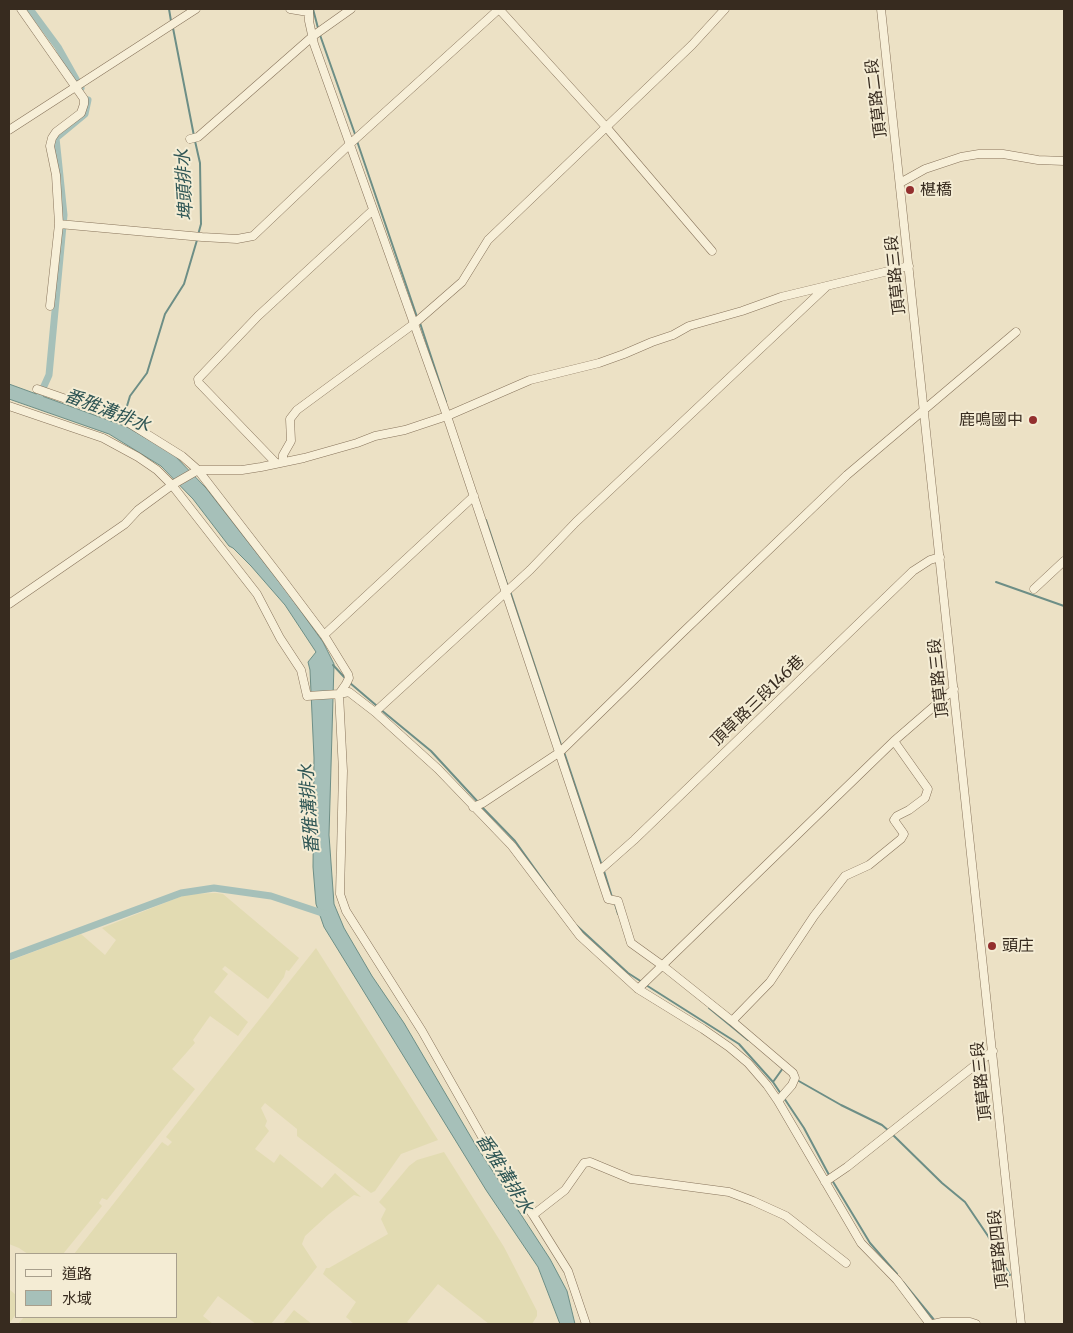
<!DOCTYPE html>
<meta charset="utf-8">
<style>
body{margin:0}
#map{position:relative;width:1073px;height:1333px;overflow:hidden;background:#ece1c5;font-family:Merriweather,"Noto Sans TC",serif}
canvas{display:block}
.frame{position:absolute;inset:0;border:10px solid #372b1f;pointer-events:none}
.legend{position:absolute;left:15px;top:1253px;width:162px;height:65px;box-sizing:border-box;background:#f4ecd4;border:1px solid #a89f8c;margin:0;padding:6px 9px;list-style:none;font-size:15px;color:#372b1f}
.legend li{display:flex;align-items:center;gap:10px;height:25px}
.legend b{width:25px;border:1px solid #a89f8c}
</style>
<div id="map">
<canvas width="1073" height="1333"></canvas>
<div class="frame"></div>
<ul class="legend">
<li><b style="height:6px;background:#f7efd8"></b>道路</li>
<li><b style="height:14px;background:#a6c0b9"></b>水域</li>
</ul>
</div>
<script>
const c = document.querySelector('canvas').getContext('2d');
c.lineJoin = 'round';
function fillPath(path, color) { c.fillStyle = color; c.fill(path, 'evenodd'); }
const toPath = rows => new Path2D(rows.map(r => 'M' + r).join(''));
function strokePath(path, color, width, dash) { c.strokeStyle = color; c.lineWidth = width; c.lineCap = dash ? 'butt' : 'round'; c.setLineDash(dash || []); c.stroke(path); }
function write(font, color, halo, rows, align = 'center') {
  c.font = font + ' Merriweather,"Noto Sans TC",serif'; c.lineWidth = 4; c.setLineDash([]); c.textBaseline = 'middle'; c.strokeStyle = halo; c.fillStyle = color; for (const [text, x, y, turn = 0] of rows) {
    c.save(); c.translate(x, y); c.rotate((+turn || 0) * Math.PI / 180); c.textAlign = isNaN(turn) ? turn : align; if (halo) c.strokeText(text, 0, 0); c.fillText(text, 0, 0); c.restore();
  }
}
fillPath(toPath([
 [216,893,223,894,299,958,289,971,286,970,284,977,268,999,225,966,222,969,228,974,214,992,248,1022,238,1036,210,1016,193,1040,195,1043,172,1069,195,1089,107,1200,102,1198,99,1203,102,1206,63,1254,28,1254,19,1248,9,1244,9,961,81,934,105,955,116,940,102,928,187,894],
 [316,948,438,1140,401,1154,375,1191,371,1193,297,1136,297,1129,265,1103,261,1108,267,1121,265,1126,269,1131,255,1149,274,1163,280,1154,322,1188,335,1173,361,1197,354,1195,329,1214,305,1236,302,1244,317,1267,271,1324,263,1324,260,1323,256,1324,218,1296,203,1316,213,1324,18,1324,24,1317,176,1317,176,1254,74,1254,162,1142,168,1146,172,1142,166,1137],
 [444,1152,504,1247,537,1311,537,1316,532,1324,489,1324,438,1284,407,1322,410,1324,354,1324,346,1317,356,1302,323,1274,326,1268,329,1268,388,1234,381,1219,386,1209,379,1202,409,1166,417,1160],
 [9,1289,16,1295,16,1314,9,1324],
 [294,1310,312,1324,283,1324]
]), '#e2dbb2');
const water = toPath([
 [9,384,127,427,173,454,206,488,287,592,323,642,334,664,329,835,334,904,344,928,372,976,404,1023,475,1144,550,1259,567,1291,575,1324,560,1324,538,1267,486,1190,324,927,316,904,313,867,314,758,310,670,308,662,316,652,285,605,251,566,233,548,229,546,193,499,161,466,109,434,9,399,9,384]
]);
fillPath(water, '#a6c0b9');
strokePath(water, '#6d8e86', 1);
strokePath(toPath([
 [169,9,171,21],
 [313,9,318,28],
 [173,28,194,136],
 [320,35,356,137],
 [195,141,200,163,201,224,198,235],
 [357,141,417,317],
 [420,323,446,402],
 [124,416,130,396,147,373,165,314,184,284,197,240],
 [486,520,508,587],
 [996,582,1064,606],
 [510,591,562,748],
 [333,665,345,678],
 [350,683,377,706],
 [380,709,431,751,478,802],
 [564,752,602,866],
 [481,806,515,841,555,897],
 [604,871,612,897],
 [615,904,618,914],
 [576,925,628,973,642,982],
 [646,985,739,1044,773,1082,781,1094],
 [709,1008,748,1040],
 [797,1080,841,1105,882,1125,889,1131],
 [773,1082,783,1068],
 [784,1098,804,1128,829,1175],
 [892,1134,942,1183,965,1202,988,1236,1010,1275],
 [832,1180,870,1243,897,1274],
 [903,1282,935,1321]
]), '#6d8e86', 2);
strokePath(toPath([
 [30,9,58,47,81,88],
 [40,395,49,375,64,215,56,138,85,114,88,100],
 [9,957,181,893,214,888,271,896,328,915]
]), '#a6c0b9', 7);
const minor = toPath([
 [21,9,84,99,84,104,81,113,56,132,52,138,50,146,56,175,59,224,50,306],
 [290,9,308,12],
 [309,9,309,21,314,44,447,416,608,899,618,901,631,943,663,966,732,1021,793,1073,795,1078,792,1085,778,1101,861,1243,897,1280,930,1324],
 [499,9,607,128,712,251],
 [881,9,1021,1324],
 [9,130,196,9],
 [190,139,198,137,313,36,351,9],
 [900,183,925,169,961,157,979,154,1003,154,1038,160,1064,161],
 [59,224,202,237,237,239,253,236,351,143,499,9],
 [37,389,121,418,182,456,198,470,282,579,324,635,348,674,349,678,346,684,339,694,343,771,340,894,346,911,422,1031,498,1165,533,1215,568,1271,586,1324],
 [9,406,103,438,138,457,157,470,172,485,257,594,280,638,301,670,307,696,339,694,349,692,375,712,438,769,512,846,580,936,638,989,703,1029,729,1047,748,1063,767,1085,778,1101],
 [283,462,283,455,291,441,290,419,297,410,415,323,462,282,488,240,692,45,725,9],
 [276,463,199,383,198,379,258,316,373,210],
 [1034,589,1064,561],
 [9,604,125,524,138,510,172,485,198,470,242,470,261,467,304,458,357,443,375,436,405,430,447,416,530,380,599,363,624,354,652,342,673,335,689,326,742,311,781,297,909,266],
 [324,635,474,496],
 [375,712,530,570,576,522,826,287],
 [473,807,483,803,560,752,681,634,847,475,1016,332],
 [599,871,634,840,913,571,930,560,940,557],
 [638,989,894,741,954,689],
 [732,1021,770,982,814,916,845,876,869,865,901,839,904,834,894,820,897,816,909,810,925,798,928,789,894,741],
 [825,1182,847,1167,993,1051],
 [533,1215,565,1190,584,1163,590,1162,631,1179,729,1192,753,1201,786,1216,846,1263],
 [933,1324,942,1322,970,1322,976,1324]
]);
strokePath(minor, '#87735b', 9);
strokePath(minor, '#f7efd8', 8);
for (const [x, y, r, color] of [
 [910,190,5,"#932f2e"],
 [1033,420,5,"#932f2e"],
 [992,946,5,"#932f2e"]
]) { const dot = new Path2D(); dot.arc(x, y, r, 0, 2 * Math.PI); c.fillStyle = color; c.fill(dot); strokePath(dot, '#f4ecd4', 2); }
write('16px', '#372b1f', '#f4ecd4', [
 ["頂草路二段",877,98,-97],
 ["頂草路三段",896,275,-96],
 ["頂草路三段",939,678,-96],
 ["頂草路三段146巷",758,701,-44],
 ["頂草路三段",982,1081,-96],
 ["頂草路四段",999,1249,-96]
]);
write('16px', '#372b1f', '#f4ecd4', [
 ["椹橋",920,190],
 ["鹿鳴國中",1023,420,"right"],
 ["頭庄",1002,946]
], 'left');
write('italic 18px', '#2f5655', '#f4ecd4', [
 ["埤頭排水",185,185,-93],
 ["番雅溝排水",107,411,21],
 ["番雅溝排水",310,809,-94],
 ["番雅溝排水",504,1174,58]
]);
</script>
